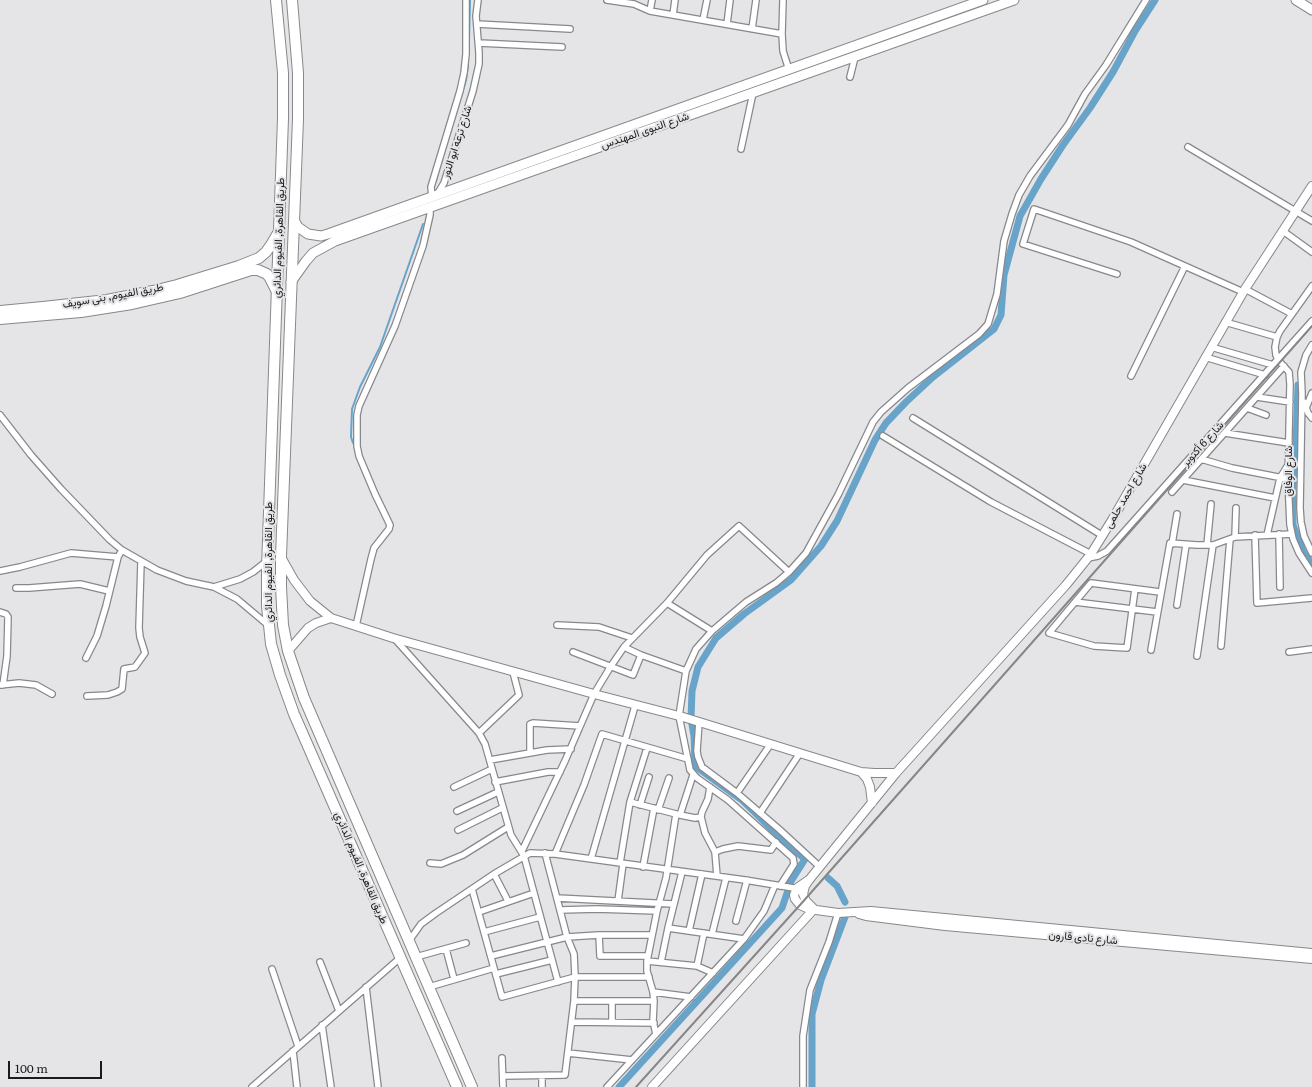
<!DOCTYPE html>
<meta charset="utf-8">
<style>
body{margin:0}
#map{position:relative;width:1312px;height:1087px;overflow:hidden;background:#e5e5e8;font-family:Literata,serif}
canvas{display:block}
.scale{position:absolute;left:8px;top:1061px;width:94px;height:18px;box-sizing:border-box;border:2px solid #1a1a1b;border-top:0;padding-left:5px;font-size:12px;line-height:14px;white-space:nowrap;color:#1a1a1b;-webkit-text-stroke:3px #e5e5e8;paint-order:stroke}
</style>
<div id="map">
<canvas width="1312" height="1087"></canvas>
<div class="scale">100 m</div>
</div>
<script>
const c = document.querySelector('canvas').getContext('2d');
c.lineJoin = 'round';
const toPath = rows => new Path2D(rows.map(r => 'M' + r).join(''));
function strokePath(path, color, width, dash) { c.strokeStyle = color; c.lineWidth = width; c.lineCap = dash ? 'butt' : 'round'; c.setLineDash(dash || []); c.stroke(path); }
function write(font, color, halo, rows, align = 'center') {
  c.font = font + ' Literata,Vazirmatn,serif'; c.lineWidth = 4; c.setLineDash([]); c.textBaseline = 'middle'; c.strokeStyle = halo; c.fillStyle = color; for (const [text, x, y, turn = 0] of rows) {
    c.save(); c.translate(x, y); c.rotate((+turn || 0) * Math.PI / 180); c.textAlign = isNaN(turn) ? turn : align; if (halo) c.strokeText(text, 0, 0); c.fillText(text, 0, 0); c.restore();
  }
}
strokePath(toPath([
 [469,43,470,0],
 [463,90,466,80,468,65],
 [436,181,440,165],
 [353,443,351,437,352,409,360,387,380,347,423,224]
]), '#68a4c9', 2);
strokePath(toPath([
 [1298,385,1296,445,1293,486,1293,525,1303,552,1312,564],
 [828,878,837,886,845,902],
 [619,1087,782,908,791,881,805,859,787,844,743,801,695,766,694,736,691,719,692,691,698,667,716,638,744,614,791,580,821,546,837,521,875,440,886,423,906,402,933,377,994,329,1001,315,1004,275,1020,216,1041,179,1063,145,1090,108,1113,72,1135,31,1155,0],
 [812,1087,812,1014,821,980,845,917]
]), '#68a4c9', 7);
const street = toPath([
 [466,0,466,54,464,73,460,91,431,187,432,198,438,193,444,183,473,91,479,64,479,53,476,16,478,0],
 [607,0,634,4,650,11,782,34,783,51,789,70],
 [650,11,652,0],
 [673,15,675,0],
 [703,20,707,0],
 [477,24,570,29],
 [727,24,730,0],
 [752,29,756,0],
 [782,34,783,0],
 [479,43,562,47],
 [850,77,855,57],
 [1188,147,1312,221],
 [741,149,753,93],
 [1283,231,1312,252],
 [1117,274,1023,244,1034,209,1131,242,1243,292],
 [1312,286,1280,331,1277,337,1275,347,1276,355,1278,360,1289,372,1290,384,1288,479,1290,525,1293,539,1299,553,1312,573],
 [1245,289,1292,314],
 [1225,322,1277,337],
 [1312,345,1306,355,1301,372,1302,393,1300,508,1301,522,1304,536,1312,553],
 [1211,347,1273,365],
 [1205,357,1265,375],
 [1131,376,1185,266],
 [1257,397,1290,402],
 [1304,402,1308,413,1312,418],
 [1247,408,1266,415],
 [1306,408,1312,393],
 [0,415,31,455,61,489,110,540,122,550,157,570,186,581,214,587,237,599,268,625],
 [913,418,1103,536],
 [1225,433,1289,443],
 [883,436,991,502,1091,554],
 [1201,459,1232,468,1288,479],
 [1183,480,1275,498],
 [1172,492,1284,366],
 [1279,534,1280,587],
 [1255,535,1257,603,1312,598],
 [1267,535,1280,478,1288,465],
 [1235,537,1236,508],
 [1172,544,1177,514],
 [1207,545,1211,504],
 [1088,558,1098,556,1107,551,1312,321],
 [0,571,20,567,71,553,118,557],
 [214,587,240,579,253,572,267,561],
 [16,588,29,588,80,584,109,591],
 [1135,589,1127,648,1094,646,1049,633,1091,583,1160,592],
 [1075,602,1157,612],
 [667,603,712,631],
 [1177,605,1186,545],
 [0,612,6,614,8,617,7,656,3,685],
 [557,625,599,627,632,638],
 [356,626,371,559,374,548,389,529,390,525,375,494,359,456,357,446,357,415,359,406,395,326,423,246,430,215,430,207],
 [394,638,479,733,485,744,511,835,524,856,558,982],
 [1221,646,1230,539],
 [624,647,667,603,707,555,739,526,789,572],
 [1151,650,1170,543,1197,545,1213,545],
 [573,652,633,675,641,655],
 [1289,652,1312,649],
 [1197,656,1213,545,1235,537,1292,534],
 [86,658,97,636,106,606,118,557,122,550],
 [686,671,679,716,690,770,697,778,728,800,793,858,794,864,780,886],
 [0,685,19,683,36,685,52,694],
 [87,696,108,695,117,692,122,689,124,669,135,667,145,653,140,637,139,628,141,562],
 [699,722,697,751,698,757,702,767,737,793,780,830,820,867],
 [479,733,519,695,513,672],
 [530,753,530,724,533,723,580,726],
 [490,760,547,750,571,749],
 [495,782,548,772,560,772],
 [454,787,492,769],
 [737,793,770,745],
 [630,802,680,815,695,818,701,817,702,812,708,799,710,787],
 [640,805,649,777],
 [658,810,669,778],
 [457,811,498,792],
 [760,813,800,753],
 [680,815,693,775],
 [701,817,705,833,715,852],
 [458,830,502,808],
 [522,851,565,761,594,694,611,666,624,647,641,655,686,671,696,649,712,631,746,602,776,583,789,572,806,553,838,495,873,422,881,412,908,388,979,334,988,324,997,294,1004,241,1012,214,1019,195,1030,176,1068,125,1085,94,1106,65,1146,0],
 [555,854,584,785,602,734,688,759],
 [591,859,635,706],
 [430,863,441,864,463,855,508,827],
 [620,863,630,802,647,748],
 [643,867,654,808],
 [494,874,508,901],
 [717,876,715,852,723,849,738,846,771,850,776,842],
 [472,889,502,997,575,977,574,954,567,937,545,853],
 [557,898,673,904],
 [618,901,623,864],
 [560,910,597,909,657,911],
 [479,912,534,893],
 [736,921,747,880],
 [668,928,744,939],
 [689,931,702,874],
 [484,932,540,917],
 [712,934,726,878],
 [599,935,600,956,648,956],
 [409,941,421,924,436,913,494,874,530,853,555,854,745,880,800,889],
 [446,949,454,979],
 [491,956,567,937,599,935,652,935],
 [416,957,466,943],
 [647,961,697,966,713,973],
 [320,962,339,1011],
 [661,962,668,928,682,872],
 [697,966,704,933],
 [272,969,298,1046],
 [496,974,552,960],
 [366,987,378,1087],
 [429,987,494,968],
 [653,992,691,997],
 [574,1001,654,1001,653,992,647,971,647,961,657,911,666,878,676,814],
 [612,1001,612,1022],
 [654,1001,653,1021,656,1034],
 [572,1022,654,1023],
 [322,1025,331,1087],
 [293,1051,297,1087],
 [568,1053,632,1060],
 [502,1058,503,1087],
 [503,1076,565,1075,574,1001,575,977,649,977],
 [252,1087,400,958],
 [542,1087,542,1076],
 [607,1087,744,939,764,911,775,885],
 [803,1087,803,1036,810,990,829,942,838,913]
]);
const secondary = toPath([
 [281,557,294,580,310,601,331,618,393,638,594,694,683,717,861,772,874,773,896,773],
 [288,651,308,628,316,623,331,618],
 [861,772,867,779,870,787,872,803],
 [807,881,797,888,794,895,795,899,800,905,809,909,838,913,871,911,1312,953],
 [814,909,806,901,803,894,805,886,809,880,896,773,1066,585,1091,554,1112,520,1245,289,1312,186],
 [859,914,866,916,945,926,1312,959],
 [652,1087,814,909]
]);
const primary = toPath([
 [1296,0,1312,10],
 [294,220,298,227,308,234,321,236,328,234,983,0],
 [291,282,306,261,313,253,335,241,1014,0]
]);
const highway = toPath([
 [276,0,283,73,283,118,267,568,267,606,271,644,280,675,294,714,457,1087],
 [292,0,298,73,298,119,281,556,281,587,283,625,288,651,304,698,472,1087],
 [0,311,43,307,107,300,153,291,177,285,239,266,259,258,266,252,271,245,278,233],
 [0,319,81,312,132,304,180,293,251,270,258,270,267,274,270,278,277,292]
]);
strokePath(street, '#87888b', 8);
strokePath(secondary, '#87888b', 10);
strokePath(primary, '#87888b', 11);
strokePath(highway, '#87888b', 12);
strokePath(street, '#fff', 5.5);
strokePath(secondary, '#fff', 8);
strokePath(primary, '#fff', 9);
strokePath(highway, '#fff', 10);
strokePath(toPath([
 [636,1087,800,905,1312,326]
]), '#868688', 2);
write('11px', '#1a1a1b', '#e5e5e8', [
 ["شارع النبوى المهندس",645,131,-19],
 ["شارع ترعه ابو النور",457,142,-72],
 ["طريق القاهرة, الفيوم الدائري",279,238,-88],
 ["طريق الفيوم, بنى سويف",113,296,-10],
 ["شارع 6 أكتوبر",1203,444,-48],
 ["شارع الوفاق",1289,471,-90],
 ["شارع احمد حلمى",1126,496,-60],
 ["طريق القاهرة, الفيوم الدائري",269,562,-90],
 ["طريق القاهرة, الفيوم الدائري",361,868,67],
 ["شارع نادى قارون",1083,938,5]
]);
</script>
